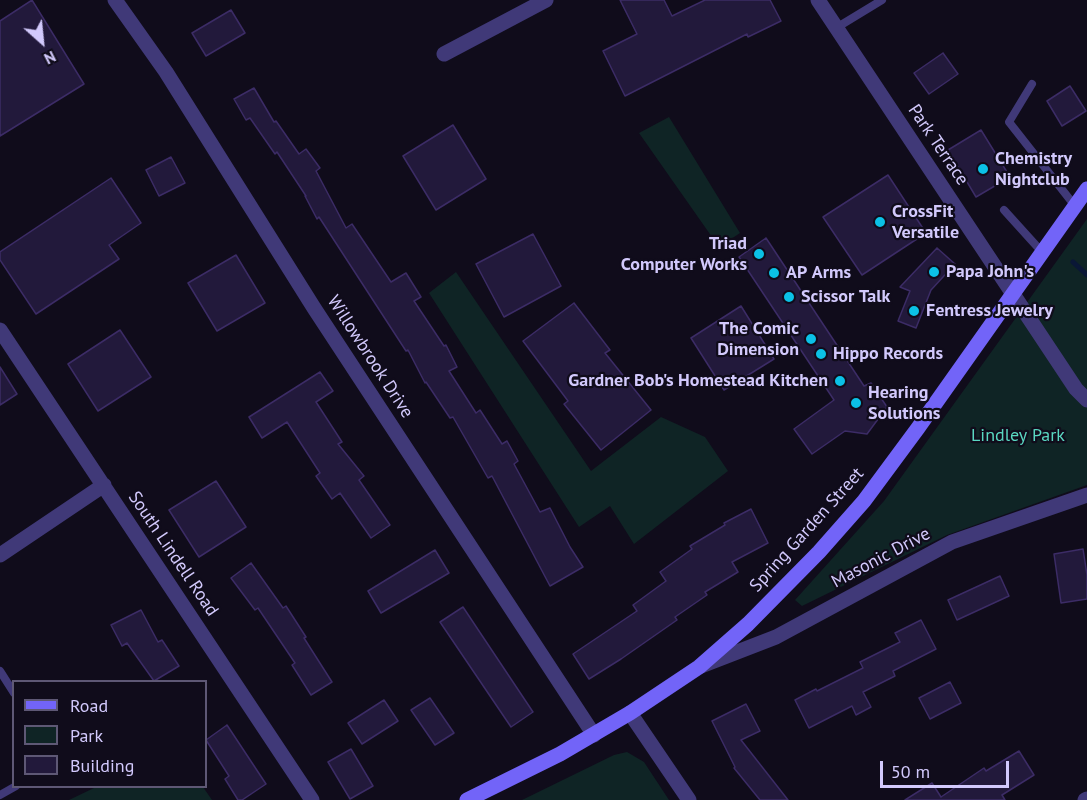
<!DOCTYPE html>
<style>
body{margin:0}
#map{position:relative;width:1087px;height:800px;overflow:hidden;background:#100c1b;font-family:"PT Sans",sans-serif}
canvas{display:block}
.legend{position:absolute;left:12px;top:680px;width:195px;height:108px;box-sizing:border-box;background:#100c1b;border:2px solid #5e5875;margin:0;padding:8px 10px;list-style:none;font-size:18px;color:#d2c9fc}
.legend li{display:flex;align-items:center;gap:12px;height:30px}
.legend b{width:30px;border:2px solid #5e5875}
.north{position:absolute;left:12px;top:12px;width:60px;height:60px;-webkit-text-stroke:4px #100c1b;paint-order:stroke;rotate:153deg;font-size:16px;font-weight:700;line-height:24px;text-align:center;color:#d2c9fc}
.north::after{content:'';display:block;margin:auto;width:21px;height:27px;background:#d2c9fc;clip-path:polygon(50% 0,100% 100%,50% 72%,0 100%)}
.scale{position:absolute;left:880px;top:761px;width:129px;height:27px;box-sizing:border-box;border:3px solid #d2c9fc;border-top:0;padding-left:8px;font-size:18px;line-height:21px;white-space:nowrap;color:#d2c9fc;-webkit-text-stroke:4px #100c1b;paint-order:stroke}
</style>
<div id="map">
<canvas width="1087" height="800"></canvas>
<ul class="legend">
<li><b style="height:8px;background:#7264f8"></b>Road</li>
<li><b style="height:16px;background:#0f2425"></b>Park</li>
<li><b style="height:16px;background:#22193b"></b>Building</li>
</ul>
<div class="north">N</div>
<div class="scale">50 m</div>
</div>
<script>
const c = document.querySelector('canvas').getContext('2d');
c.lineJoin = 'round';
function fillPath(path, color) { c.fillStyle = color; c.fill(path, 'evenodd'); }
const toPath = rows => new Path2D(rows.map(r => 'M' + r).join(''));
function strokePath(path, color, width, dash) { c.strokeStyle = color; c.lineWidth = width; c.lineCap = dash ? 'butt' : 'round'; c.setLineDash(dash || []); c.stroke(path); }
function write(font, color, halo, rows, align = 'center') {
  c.font = font + ' "PT Sans",sans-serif'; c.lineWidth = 4.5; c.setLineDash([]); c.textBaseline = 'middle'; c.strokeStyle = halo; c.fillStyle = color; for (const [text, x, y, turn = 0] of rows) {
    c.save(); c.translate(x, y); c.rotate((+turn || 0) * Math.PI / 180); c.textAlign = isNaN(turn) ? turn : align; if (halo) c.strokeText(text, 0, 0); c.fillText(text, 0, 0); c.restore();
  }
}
fillPath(toPath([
 [669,117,740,233,719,247,639,133],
 [1087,219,1087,485,947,535,802,606,795,600,884,501],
 [456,272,591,471,661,417,705,437,728,471,634,544,610,506,579,527,429,293],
 [627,752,644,762,669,800,522,800,614,755],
 [96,787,203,787,212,800,69,800]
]), '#0f2425');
strokePath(toPath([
 [1073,262,1087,275]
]), '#0a1736', 5);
const building = toPath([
 [32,0,84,84,0,136,0,21,32,0],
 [620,0,664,0,672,16,705,0,770,0,781,21,748,37,747,34,625,96,603,51,637,34,620,0],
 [231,10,245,33,206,56,192,33,231,10],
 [943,53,958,74,929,94,914,73,943,53],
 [1070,86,1086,111,1062,126,1047,101,1070,86],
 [254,88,274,122,276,121,299,154,306,149,320,168,316,171,346,228,352,224,391,282,406,273,421,297,414,301,444,346,446,345,457,367,449,371,476,413,480,410,502,444,507,441,518,461,514,464,540,512,550,508,570,547,583,567,550,586,492,476,488,478,453,417,450,418,426,382,425,383,408,350,406,351,319,217,317,219,305,196,306,196,277,152,275,154,250,118,246,120,234,99,254,88],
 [453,125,486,179,436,210,403,156,453,125],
 [981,130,1010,177,976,197,948,150,981,130],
 [171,157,185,183,159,196,146,170,171,157],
 [888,175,926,233,862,275,823,217,888,175],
 [111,178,141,223,109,245,119,259,36,314,0,260,0,252,111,178],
 [533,234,561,286,504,317,476,264,533,234],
 [766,238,864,386,871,383,887,407,867,434,845,431,812,454,794,429,834,400,739,257,766,238],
 [937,248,955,264,931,290,916,328,898,321,910,291,900,287,937,248],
 [236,255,265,303,217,331,188,283,236,255],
 [574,303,610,350,605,353,651,410,601,450,564,404,568,401,523,341,574,303],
 [741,306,774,359,724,390,691,338,741,306],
 [120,330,151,377,98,411,68,364,120,330],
 [0,367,17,394,0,405,0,367],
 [320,372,333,391,316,402,342,442,338,444,364,476,359,480,390,525,371,538,340,493,332,499,316,476,320,473,287,422,262,438,249,417,320,372],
 [216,481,246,527,199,557,169,510,216,481],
 [751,509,768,543,732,562,738,572,705,592,707,595,675,617,677,620,621,659,589,679,573,654,637,611,633,605,666,581,660,572,692,549,690,546,725,525,724,523,751,509],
 [1083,549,1087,575,1087,599,1061,603,1054,554,1083,549],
 [435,550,449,573,381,613,368,591,435,550],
 [251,563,283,608,286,606,306,637,304,638,332,682,311,695,292,665,295,663,258,608,255,610,231,578,251,563],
 [1000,576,1009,596,957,620,948,600,1000,576],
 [463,607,533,712,511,727,440,622,463,607],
 [141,610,158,642,162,640,179,666,154,681,127,643,122,646,111,625,141,610],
 [921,620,936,649,893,671,895,676,863,692,871,707,856,715,852,706,809,728,795,700,816,689,817,691,863,668,860,662,900,642,895,633,921,620],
 [950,682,961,703,930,719,919,698,950,682],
 [430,698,454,733,435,745,411,710,430,698],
 [384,700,398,721,362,744,348,723,384,700],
 [746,704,760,731,741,740,788,800,760,800,734,768,735,767,712,721,746,704],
 [227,725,266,784,242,800,238,800,225,779,229,776,206,740,227,725],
 [351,749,373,786,350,799,328,762,351,749],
 [1019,751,1034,775,1002,795,1005,800,905,800,932,783,941,797,984,768,986,771,1019,751]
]);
fillPath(building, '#22193b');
strokePath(building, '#3c2c66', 1.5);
strokePath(toPath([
 [836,28,882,0],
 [1032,84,1009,122,1075,206],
 [1004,210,1042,252],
 [0,671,14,693],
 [0,795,16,786]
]), '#403978', 8);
strokePath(toPath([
 [115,0,166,72,314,308,594,735],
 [818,0,1076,389,1087,400],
 [444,54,546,0],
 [0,330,312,800],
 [0,555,104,485],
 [701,666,776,637,952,542,1087,495],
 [630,713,689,800],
 [1085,800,1087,799]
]), '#403978', 15);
strokePath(toPath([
 [467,800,560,754,630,713,699,667,748,624,819,552,864,501,918,428,1087,189]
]), '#7264f8', 15);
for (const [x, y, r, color] of [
 [983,169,6,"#0bc1e6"],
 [880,222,6,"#0bc1e6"],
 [759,254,6,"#0bc1e6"],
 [934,272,6,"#0bc1e6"],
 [774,273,6,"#0bc1e6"],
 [789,297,6,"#0bc1e6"],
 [914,311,6,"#0bc1e6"],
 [811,339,6,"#0bc1e6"],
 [821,354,6,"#0bc1e6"],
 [840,381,6,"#0bc1e6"],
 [856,403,6,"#0bc1e6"]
]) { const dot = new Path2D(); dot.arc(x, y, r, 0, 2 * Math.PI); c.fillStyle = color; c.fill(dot); strokePath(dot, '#100c1b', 2); }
write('18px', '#d2c9fc', '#100c1b', [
 ["Park Terrace",938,145,56],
 ["Willowbrook Drive",370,357,57],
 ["Spring Garden Street",807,530,-48],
 ["South Lindell Road",173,554,56],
 ["Masonic Drive",881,558,-28]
]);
write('bold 18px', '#d2c9fc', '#100c1b', [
 ["Chemistry",995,159],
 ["Nightclub",995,180],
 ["CrossFit",892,212],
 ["Versatile",892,233],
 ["Triad",747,244,"right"],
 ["Computer Works",747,265,"right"],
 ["Papa John's",946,272],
 ["AP Arms",786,273],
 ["Scissor Talk",801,297],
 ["Fentress Jewelry",926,311],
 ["The Comic",799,329,"right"],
 ["Dimension",799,350,"right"],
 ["Hippo Records",833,354],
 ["Gardner Bob's Homestead Kitchen",828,381,"right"],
 ["Hearing",868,393],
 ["Solutions",868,414]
], 'left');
write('18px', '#5ad7c1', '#100c1b', [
 ["Lindley Park",1018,436]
]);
</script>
